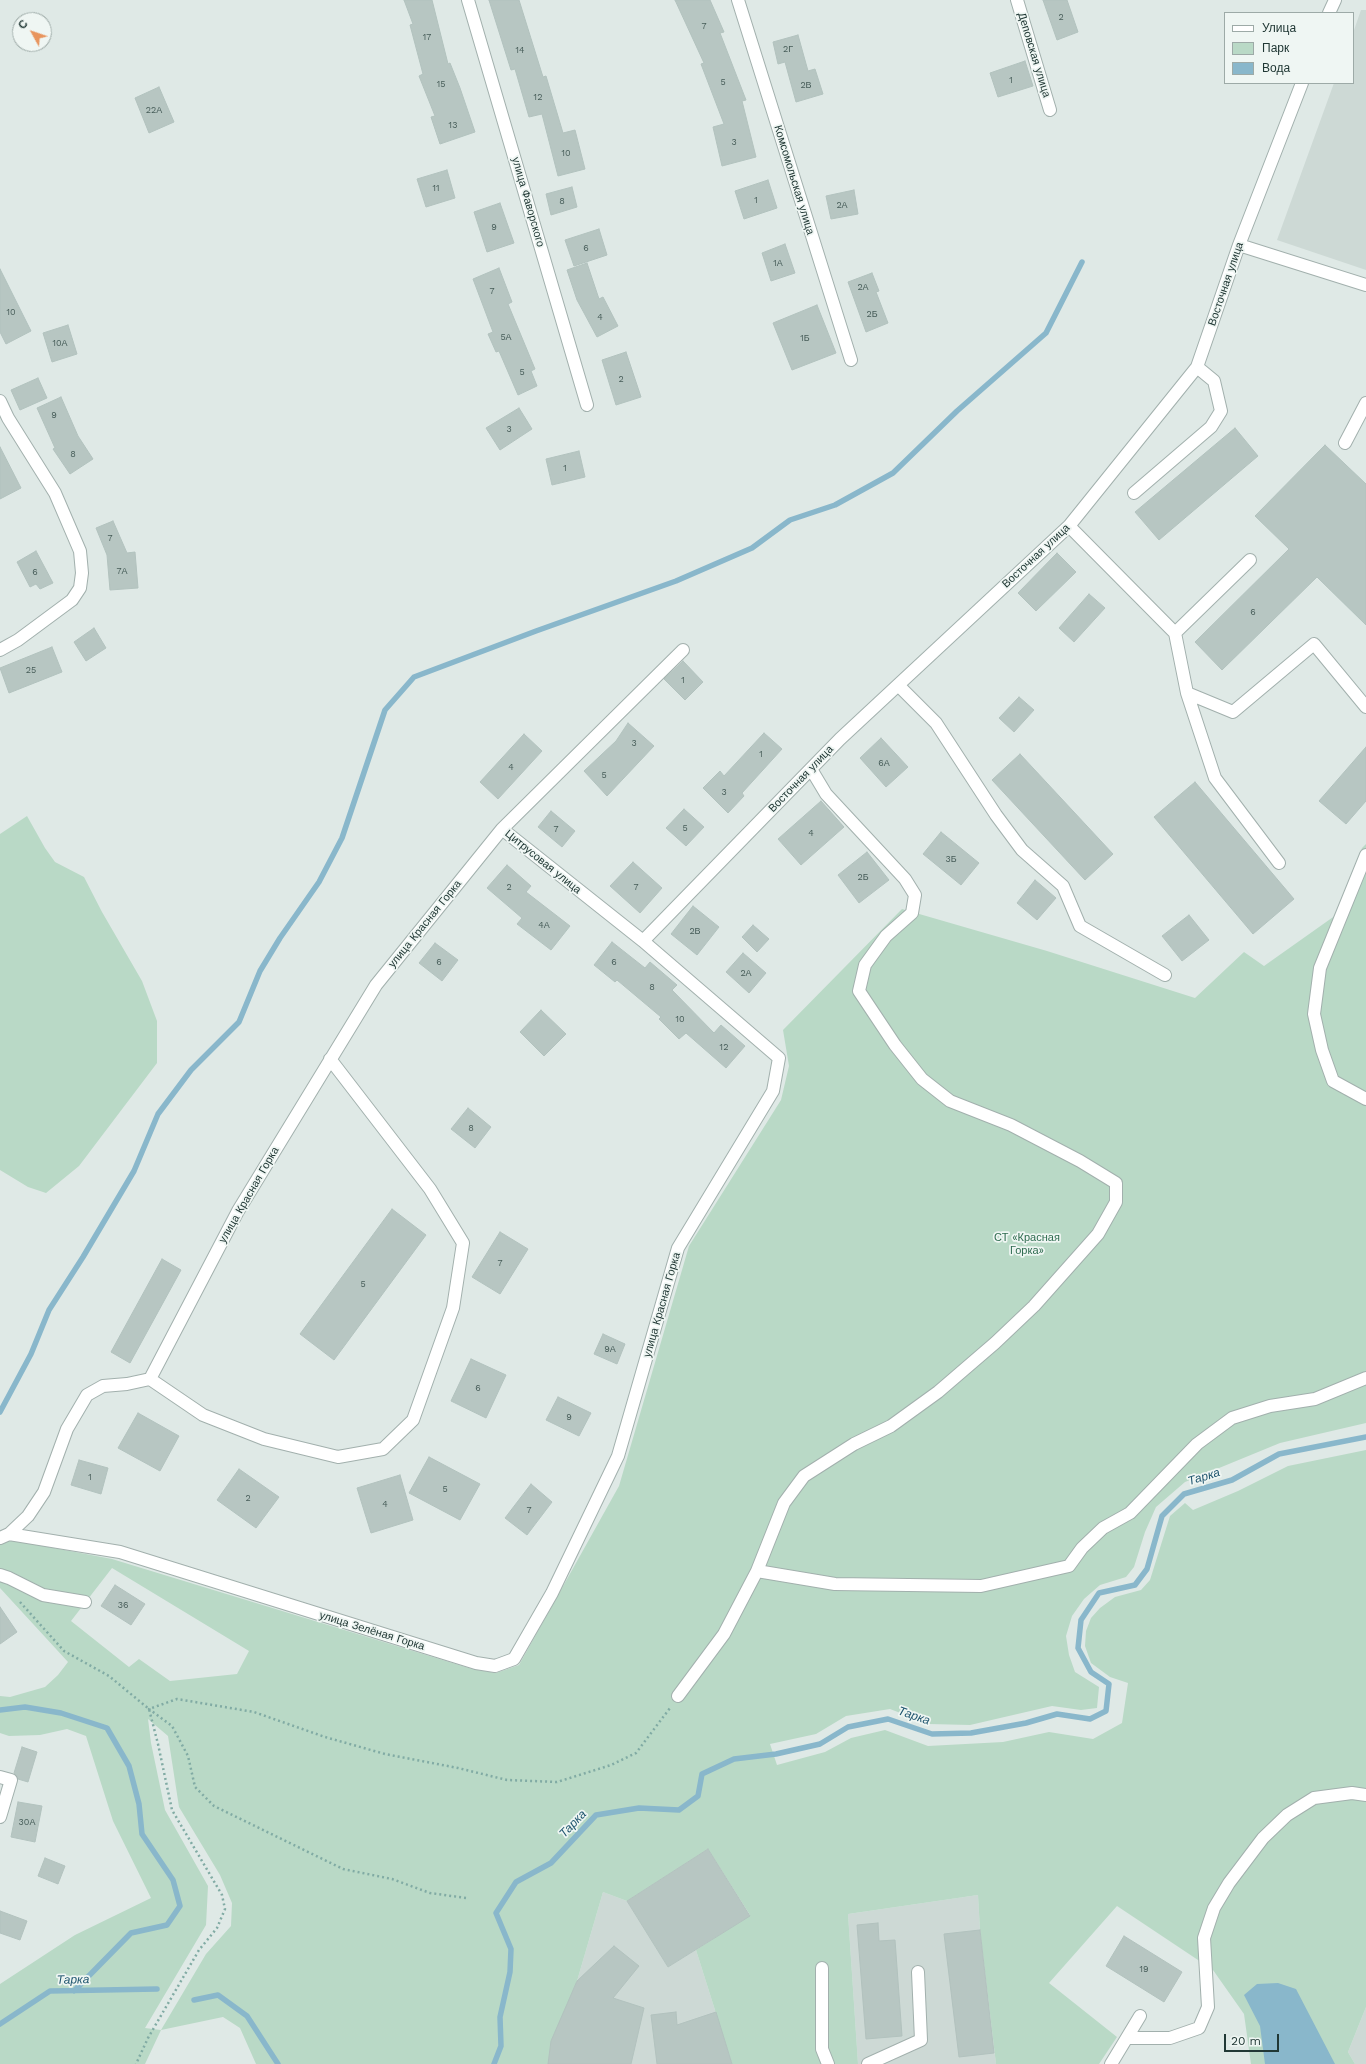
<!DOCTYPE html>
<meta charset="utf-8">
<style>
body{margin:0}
#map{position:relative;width:1366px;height:2064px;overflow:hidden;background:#dfe9e6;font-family:"Work Sans",sans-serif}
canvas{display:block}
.legend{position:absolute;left:1224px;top:12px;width:130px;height:72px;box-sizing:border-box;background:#eff6f3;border:1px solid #9daaa7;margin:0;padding:5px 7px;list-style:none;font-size:12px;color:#213835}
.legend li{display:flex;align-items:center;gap:8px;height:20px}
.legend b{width:20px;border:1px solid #9daaa7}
.north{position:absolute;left:12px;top:12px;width:40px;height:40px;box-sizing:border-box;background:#eff6f3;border:1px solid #9daaa7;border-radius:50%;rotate:310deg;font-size:11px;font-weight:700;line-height:16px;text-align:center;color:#213835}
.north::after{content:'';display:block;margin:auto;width:14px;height:18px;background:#e8945d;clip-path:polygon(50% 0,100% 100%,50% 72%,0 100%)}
.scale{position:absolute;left:1224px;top:2034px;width:55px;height:18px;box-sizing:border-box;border:2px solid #213835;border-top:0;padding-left:5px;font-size:12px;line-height:14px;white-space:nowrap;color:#213835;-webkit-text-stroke:3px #eff6f3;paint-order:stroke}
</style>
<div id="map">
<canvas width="1366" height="2064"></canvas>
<ul class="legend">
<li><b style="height:5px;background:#fff"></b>Улица</li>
<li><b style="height:11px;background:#b9d9c6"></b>Парк</li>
<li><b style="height:11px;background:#89b7cb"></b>Вода</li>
</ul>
<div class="north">С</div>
<div class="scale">20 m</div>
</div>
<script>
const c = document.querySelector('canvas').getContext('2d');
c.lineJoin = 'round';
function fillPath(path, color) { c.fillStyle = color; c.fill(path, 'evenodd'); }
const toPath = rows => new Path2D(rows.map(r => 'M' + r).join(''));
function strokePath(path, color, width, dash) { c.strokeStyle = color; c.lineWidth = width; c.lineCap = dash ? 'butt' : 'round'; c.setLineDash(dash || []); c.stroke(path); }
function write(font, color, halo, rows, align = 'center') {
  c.font = font + ' "Work Sans",sans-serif'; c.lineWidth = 3.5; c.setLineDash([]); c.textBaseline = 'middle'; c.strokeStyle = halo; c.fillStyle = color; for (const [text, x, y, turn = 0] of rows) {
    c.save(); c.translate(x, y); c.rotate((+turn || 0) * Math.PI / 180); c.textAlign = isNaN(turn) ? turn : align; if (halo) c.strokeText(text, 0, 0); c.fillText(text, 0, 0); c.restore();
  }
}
fillPath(toPath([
 [1361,10,1366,10,1366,270,1277,240,1334,83,1353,83,1353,33],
 [603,1892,627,1901,668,1967,696,1950,732,2064,548,2064,577,1981],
 [978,1895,980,1930,996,2064,858,2064,848,1914],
 [1366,2007,1366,2064,1355,2064,1348,2052]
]), '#cdd9d5');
fillPath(toPath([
 [27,816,45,848,55,862,84,877,102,912,142,981,157,1021,157,1063,79,1166,46,1193,28,1187,0,1170,0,834],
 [1366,844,1366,1423,1280,1443,1185,1482,1156,1507,1145,1532,1134,1567,1126,1577,1100,1585,1084,1599,1072,1616,1066,1636,1069,1655,1075,1672,1099,1687,1097,1708,1081,1710,1052,1706,970,1725,929,1724,890,1709,846,1716,816,1734,770,1744,777,1765,825,1752,851,1738,885,1730,928,1746,1003,1742,1049,1732,1093,1739,1122,1723,1128,1683,1110,1677,1091,1663,1085,1646,1086,1631,1091,1618,1100,1608,1115,1597,1141,1590,1150,1580,1170,1516,1185,1503,1193,1510,1238,1491,1288,1466,1366,1450,1366,2007,1348,2052,1355,2064,1251,2064,1244,2014,1213,1970,1117,1906,1049,1983,1117,2037,1099,2064,996,2064,980,1930,978,1895,848,1914,858,2064,732,2064,696,1950,750,1915,708,1849,627,1901,603,1892,577,1981,548,2064,256,2064,240,2028,223,2017,161,2030,145,2064,0,2064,0,1984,75,1935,151,1898,113,1821,86,1736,67,1729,40,1735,9,1736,0,1733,0,1696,10,1697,45,1687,58,1675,68,1662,0,1588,0,1543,12,1540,112,1559,472,1669,496,1673,519,1665,619,1486,689,1246,781,1100,789,1066,783,1030,902,909,1047,951,1195,998,1244,952,1264,966,1336,915,1362,848],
 [112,1568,249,1651,237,1674,170,1681,139,1659,129,1667,71,1621],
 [148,1719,168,1736,179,1807,220,1875,232,1903,231,1926,206,1954,161,2030,145,2028,206,1925,208,1886,165,1810,151,1743]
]), '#b9d9c6');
fillPath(toPath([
 [1278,1983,1296,1989,1335,2064,1265,2064,1260,2026,1244,1995,1257,1984]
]), '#89b7cb');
strokePath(toPath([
 [0,1412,31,1354,49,1310,83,1257,134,1171,158,1114,191,1070,239,1022,260,971,280,938,319,882,342,838,385,710,414,677,536,631,676,581,752,548,790,520,835,505,893,473,957,411,1046,333,1082,262],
 [0,1710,25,1707,61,1713,107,1728,129,1766,139,1804,142,1834,173,1880,180,1906,167,1925,131,1933,74,1991],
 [194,2000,218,1995,247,2016,278,2064],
 [0,2024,50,1991,157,1989],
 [494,2064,501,2046,500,2017,510,1972,511,1949,496,1913,516,1882,551,1863,596,1815,639,1808,679,1810,698,1796,702,1774,734,1759,776,1754,820,1744,848,1727,888,1719,932,1734,971,1733,1026,1723,1057,1714,1090,1719,1106,1711,1109,1684,1091,1672,1078,1648,1081,1620,1099,1593,1135,1585,1147,1569,1162,1516,1184,1494,1232,1480,1279,1454,1366,1437]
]), '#89b7cb', 5.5);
const building = toPath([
 [404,0,432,0,448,64,450,63,460,88,475,132,440,144,431,117,435,116,419,76,423,74,410,25,413,24,404,0],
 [489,0,519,0,543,77,546,76,563,133,575,130,585,169,558,176,542,114,529,117,515,69,511,70,489,0],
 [675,0,710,0,724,32,720,33,746,100,742,101,756,157,722,166,713,127,724,124,701,64,704,63,675,0],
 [1043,0,1067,0,1078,32,1057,40,1043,0],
 [798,35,808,71,815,69,823,94,796,102,785,62,778,64,773,42,798,35],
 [1025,61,1033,86,998,97,990,73,1025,61],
 [159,87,174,122,149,133,135,98,159,87],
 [447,170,455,198,426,207,417,179,447,170],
 [768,180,777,208,744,219,735,191,768,180],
 [572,187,577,207,551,215,546,194,572,187],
 [854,190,858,214,831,219,826,196,854,190],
 [500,203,514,243,487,252,474,212,500,203],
 [599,229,607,255,574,266,565,240,599,229],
 [785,244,795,273,771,281,762,253,785,244],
 [587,263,599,299,603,297,618,326,597,337,577,300,567,270,587,263],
 [499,268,512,302,508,304,535,369,531,371,537,386,518,395,499,351,496,352,488,334,493,332,473,279,499,268],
 [0,269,31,331,6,344,0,332,0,269],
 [872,273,879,291,876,292,888,323,866,332,848,282,872,273],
 [817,305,836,353,792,370,773,323,817,305],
 [68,325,77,354,52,362,43,333,68,325],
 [626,352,641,397,616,405,602,360,626,352],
 [38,378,47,398,20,410,11,390,38,378],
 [61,397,78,436,93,459,70,474,53,449,55,448,37,408,61,397],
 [519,408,532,429,500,450,486,428,519,408],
 [1235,428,1258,456,1159,540,1135,512,1235,428],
 [1325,445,1366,484,1366,625,1317,577,1222,670,1195,642,1289,549,1255,516,1325,445],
 [0,447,21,488,0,499,0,447],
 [579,451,585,477,552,485,546,459,579,451],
 [113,521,127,553,135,552,138,588,110,590,107,555,96,528,113,521],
 [36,551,53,583,40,589,36,584,30,587,17,562,36,551],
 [1057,553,1076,572,1036,611,1018,593,1057,553],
 [1089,594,1105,608,1074,642,1059,628,1089,594],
 [94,628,106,648,86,661,74,642,94,628],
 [52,647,62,672,9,693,0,668,52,647],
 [683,661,703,682,685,700,664,679,683,661],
 [1019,697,1034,710,1014,732,999,718,1019,697],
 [628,723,654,746,607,796,584,771,616,741,628,723],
 [764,733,782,749,742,793,744,796,728,813,703,788,720,771,724,776,764,733],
 [524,734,542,751,498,799,480,782,524,734],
 [881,738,908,767,886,787,860,758,881,738],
 [1366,747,1366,801,1346,824,1319,801,1366,747],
 [1020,754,1113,854,1085,880,992,780,1020,754],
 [1195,782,1294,899,1253,934,1154,817,1195,782],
 [821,801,844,827,801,865,778,839,821,801],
 [684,809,704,827,686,846,666,828,684,809],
 [551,811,575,831,562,847,538,827,551,811],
 [941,832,979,863,961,885,923,854,941,832],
 [867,852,889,880,859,903,838,875,867,852],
 [633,862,662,888,640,913,610,886,633,862],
 [507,865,531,886,526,892,570,926,551,950,517,924,522,918,487,888,507,865],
 [1035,880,1056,898,1037,920,1017,903,1035,880],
 [693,906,719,927,697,955,671,934,693,906],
 [1189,915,1209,940,1182,961,1162,936,1189,915],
 [753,925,769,939,757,952,742,937,753,925],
 [612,942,645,968,650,962,677,985,672,990,714,1033,721,1025,745,1046,726,1068,686,1033,679,1039,659,1019,661,1017,617,980,615,982,594,965,612,942],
 [435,943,458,960,442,981,419,963,435,943],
 [743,953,766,973,749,993,726,972,743,953],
 [541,1010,566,1034,544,1056,520,1032,541,1010],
 [468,1108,491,1127,475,1148,451,1129,468,1108],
 [392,1209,426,1235,334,1360,300,1334,392,1209],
 [500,1232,528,1249,500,1294,472,1277,500,1232],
 [162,1259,181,1270,130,1363,111,1352,162,1259],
 [603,1334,625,1344,617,1364,594,1354,603,1334],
 [471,1359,506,1375,486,1418,451,1401,471,1359],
 [558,1397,591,1413,579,1436,546,1420,558,1397],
 [138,1413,179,1436,160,1471,118,1448,138,1413],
 [429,1457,480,1484,460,1520,409,1493,429,1457],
 [79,1460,108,1468,101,1494,71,1485,79,1460],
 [239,1469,279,1497,256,1528,217,1500,239,1469],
 [400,1475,413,1520,371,1533,357,1488,400,1475],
 [531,1484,552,1502,527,1535,505,1518,531,1484],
 [115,1585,145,1604,131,1625,101,1606,115,1585],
 [0,1607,17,1632,0,1644,0,1607],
 [22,1747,37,1752,28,1782,18,1779,14,1773,22,1747],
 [18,1802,42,1806,35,1842,11,1837,18,1802],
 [708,1849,750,1916,668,1967,627,1901,708,1849],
 [45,1858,65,1866,58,1884,38,1876,45,1858],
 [0,1911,27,1921,20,1940,0,1933,0,1911],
 [878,1923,879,1941,895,1940,902,2036,866,2039,857,1925,878,1923],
 [980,1930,994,2053,959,2057,944,1934,980,1930],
 [1124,1936,1182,1972,1164,2002,1106,1966,1124,1936],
 [614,1946,639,1966,613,1998,644,2008,631,2064,548,2064,551,2041,577,1981,614,1946],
 [676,2012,677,2025,716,2012,732,2064,657,2064,651,2015,676,2012]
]);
fillPath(building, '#b7c6c2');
strokePath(building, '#b2c2be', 1);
const minor = toPath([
 [468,0,587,405],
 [738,0,851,360],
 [1017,0,1050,110],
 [1329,13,1335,0],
 [1239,245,1366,285],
 [0,401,8,418,55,493,80,551,82,573,80,588,72,600,18,640,0,650],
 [1345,443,1366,403],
 [1134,493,1211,427,1221,411,1214,381,1197,367],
 [1069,526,1175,633,1250,560],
 [1175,633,1187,693,1215,778,1279,863],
 [898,685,936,723,996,815,1022,850,1063,886,1080,926,1165,975],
 [1187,693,1233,712,1314,644,1366,707],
 [1366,855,1320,968,1314,1014,1322,1050,1333,1081,1366,1099],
 [643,941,840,739,1069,526,1197,367,1239,245,1302,83],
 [150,1379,203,1415,264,1439,338,1457,383,1449,413,1420,453,1308,463,1243,430,1189,330,1059],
 [9,1534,120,1552,476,1663,495,1666,514,1659,552,1593,618,1456,678,1248,773,1091,779,1058,643,941,502,829,683,650],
 [0,1538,9,1534,28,1516,44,1492,67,1429,87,1395,103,1386,127,1384,150,1379,238,1211,376,985,502,829],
 [757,1571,784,1503,804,1476,854,1444,891,1426,938,1392,995,1343,1034,1306,1098,1234,1116,1202,1116,1183,1080,1161,1011,1125,950,1101,922,1079,895,1045,859,991,865,965,886,936,912,913,915,895,905,879,826,794,811,769],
 [0,1575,9,1578,43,1595,85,1602],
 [678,1696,724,1634,757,1571,835,1584,981,1586,1069,1566,1082,1548,1103,1528,1130,1513,1197,1444,1232,1418,1270,1406,1315,1399,1366,1378],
 [0,1777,11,1780,0,1817],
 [822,1968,822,2049,828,2064],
 [1127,2038,1170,2038,1199,2028,1208,2007,1204,1938,1214,1908,1229,1883,1263,1838,1287,1815,1314,1798,1352,1793,1366,1795],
 [868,2064,921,2040,918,1972],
 [1111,2064,1140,2016]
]);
strokePath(minor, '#a2b0ad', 14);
strokePath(toPath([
 [20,1602,64,1651,109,1676,149,1709,158,1744,172,1810,222,1895,225,1909,217,1928,199,1950,148,2038,136,2064],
 [466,1898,430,1893,392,1879,343,1869,214,1806,195,1787,188,1756,172,1726,149,1709,177,1699,254,1712,325,1737,385,1754,458,1768,507,1780,557,1782,611,1765,636,1753,670,1708]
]), '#81aba4', 2.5, [2, 3]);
strokePath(minor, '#fff', 12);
write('9px', '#465c58', null, [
 ["2",1061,17],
 ["7",704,26],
 ["17",427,37],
 ["2Г",788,49],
 ["14",520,50],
 ["1",1011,80],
 ["5",723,82],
 ["15",441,84],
 ["2В",806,85],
 ["12",538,97],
 ["22А",154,110],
 ["13",453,125],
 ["3",734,142],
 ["10",566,153],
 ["11",436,188],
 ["1",756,200],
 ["8",562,201],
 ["2А",842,205],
 ["9",494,227],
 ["6",586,248],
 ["1А",778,263],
 ["2А",863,287],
 ["7",492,291],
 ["10",11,312],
 ["2Б",872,314],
 ["4",600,317],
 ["5А",506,337],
 ["1Б",805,338],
 ["10А",60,343],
 ["5",522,372],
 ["2",621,379],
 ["9",54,415],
 ["3",509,429],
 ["8",73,454],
 ["1",565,468],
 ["7",110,538],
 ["7А",122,571],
 ["6",35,572],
 ["6",1253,612],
 ["25",31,670],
 ["1",683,680],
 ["3",634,743],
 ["1",761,754],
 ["6А",884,763],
 ["4",511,767],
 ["5",604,775],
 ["3",724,792],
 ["5",685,828],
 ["7",556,829],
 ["4",811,833],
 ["3Б",951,859],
 ["2Б",863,877],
 ["2",509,887],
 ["7",636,887],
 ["4А",544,925],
 ["2В",695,931],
 ["6",439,962],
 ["6",614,962],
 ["2А",746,973],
 ["8",652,987],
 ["10",680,1019],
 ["12",724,1047],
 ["8",471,1128],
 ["7",500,1263],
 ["5",363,1284],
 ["9А",610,1349],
 ["6",478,1388],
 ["9",569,1417],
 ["1",90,1477],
 ["5",445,1489],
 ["2",248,1498],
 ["4",385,1504],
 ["7",529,1510],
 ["36",123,1605],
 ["30А",27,1822],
 ["19",1144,1969]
]);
write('11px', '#213835', '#eff6f3', [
 ["Деповская улица",1034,55,73],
 ["Комсомольская улица",794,180,73],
 ["улица Фаворского",528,202,74],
 ["Восточная улица",1226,284,-71],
 ["Восточная улица",1036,556,-43],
 ["Восточная улица",801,779,-46],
 ["Цитрусовая улица",543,862,39],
 ["улица Красная Горка",425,924,-51],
 ["улица Красная Горка",249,1195,-60],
 ["улица Красная Горка",662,1305,-74],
 ["улица Зелёная Горка",372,1631,17]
]);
write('11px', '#2e6b4f', '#eff6f3', [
 ["СТ «Красная",1027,1238],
 ["Горка»",1027,1251]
]);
write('italic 12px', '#20566f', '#eff6f3', [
 ["Тарка",1204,1477,-17],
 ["Тарка",914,1716,19],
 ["Тарка",573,1824,-46],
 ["Тарка",73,1980,-1]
]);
</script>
